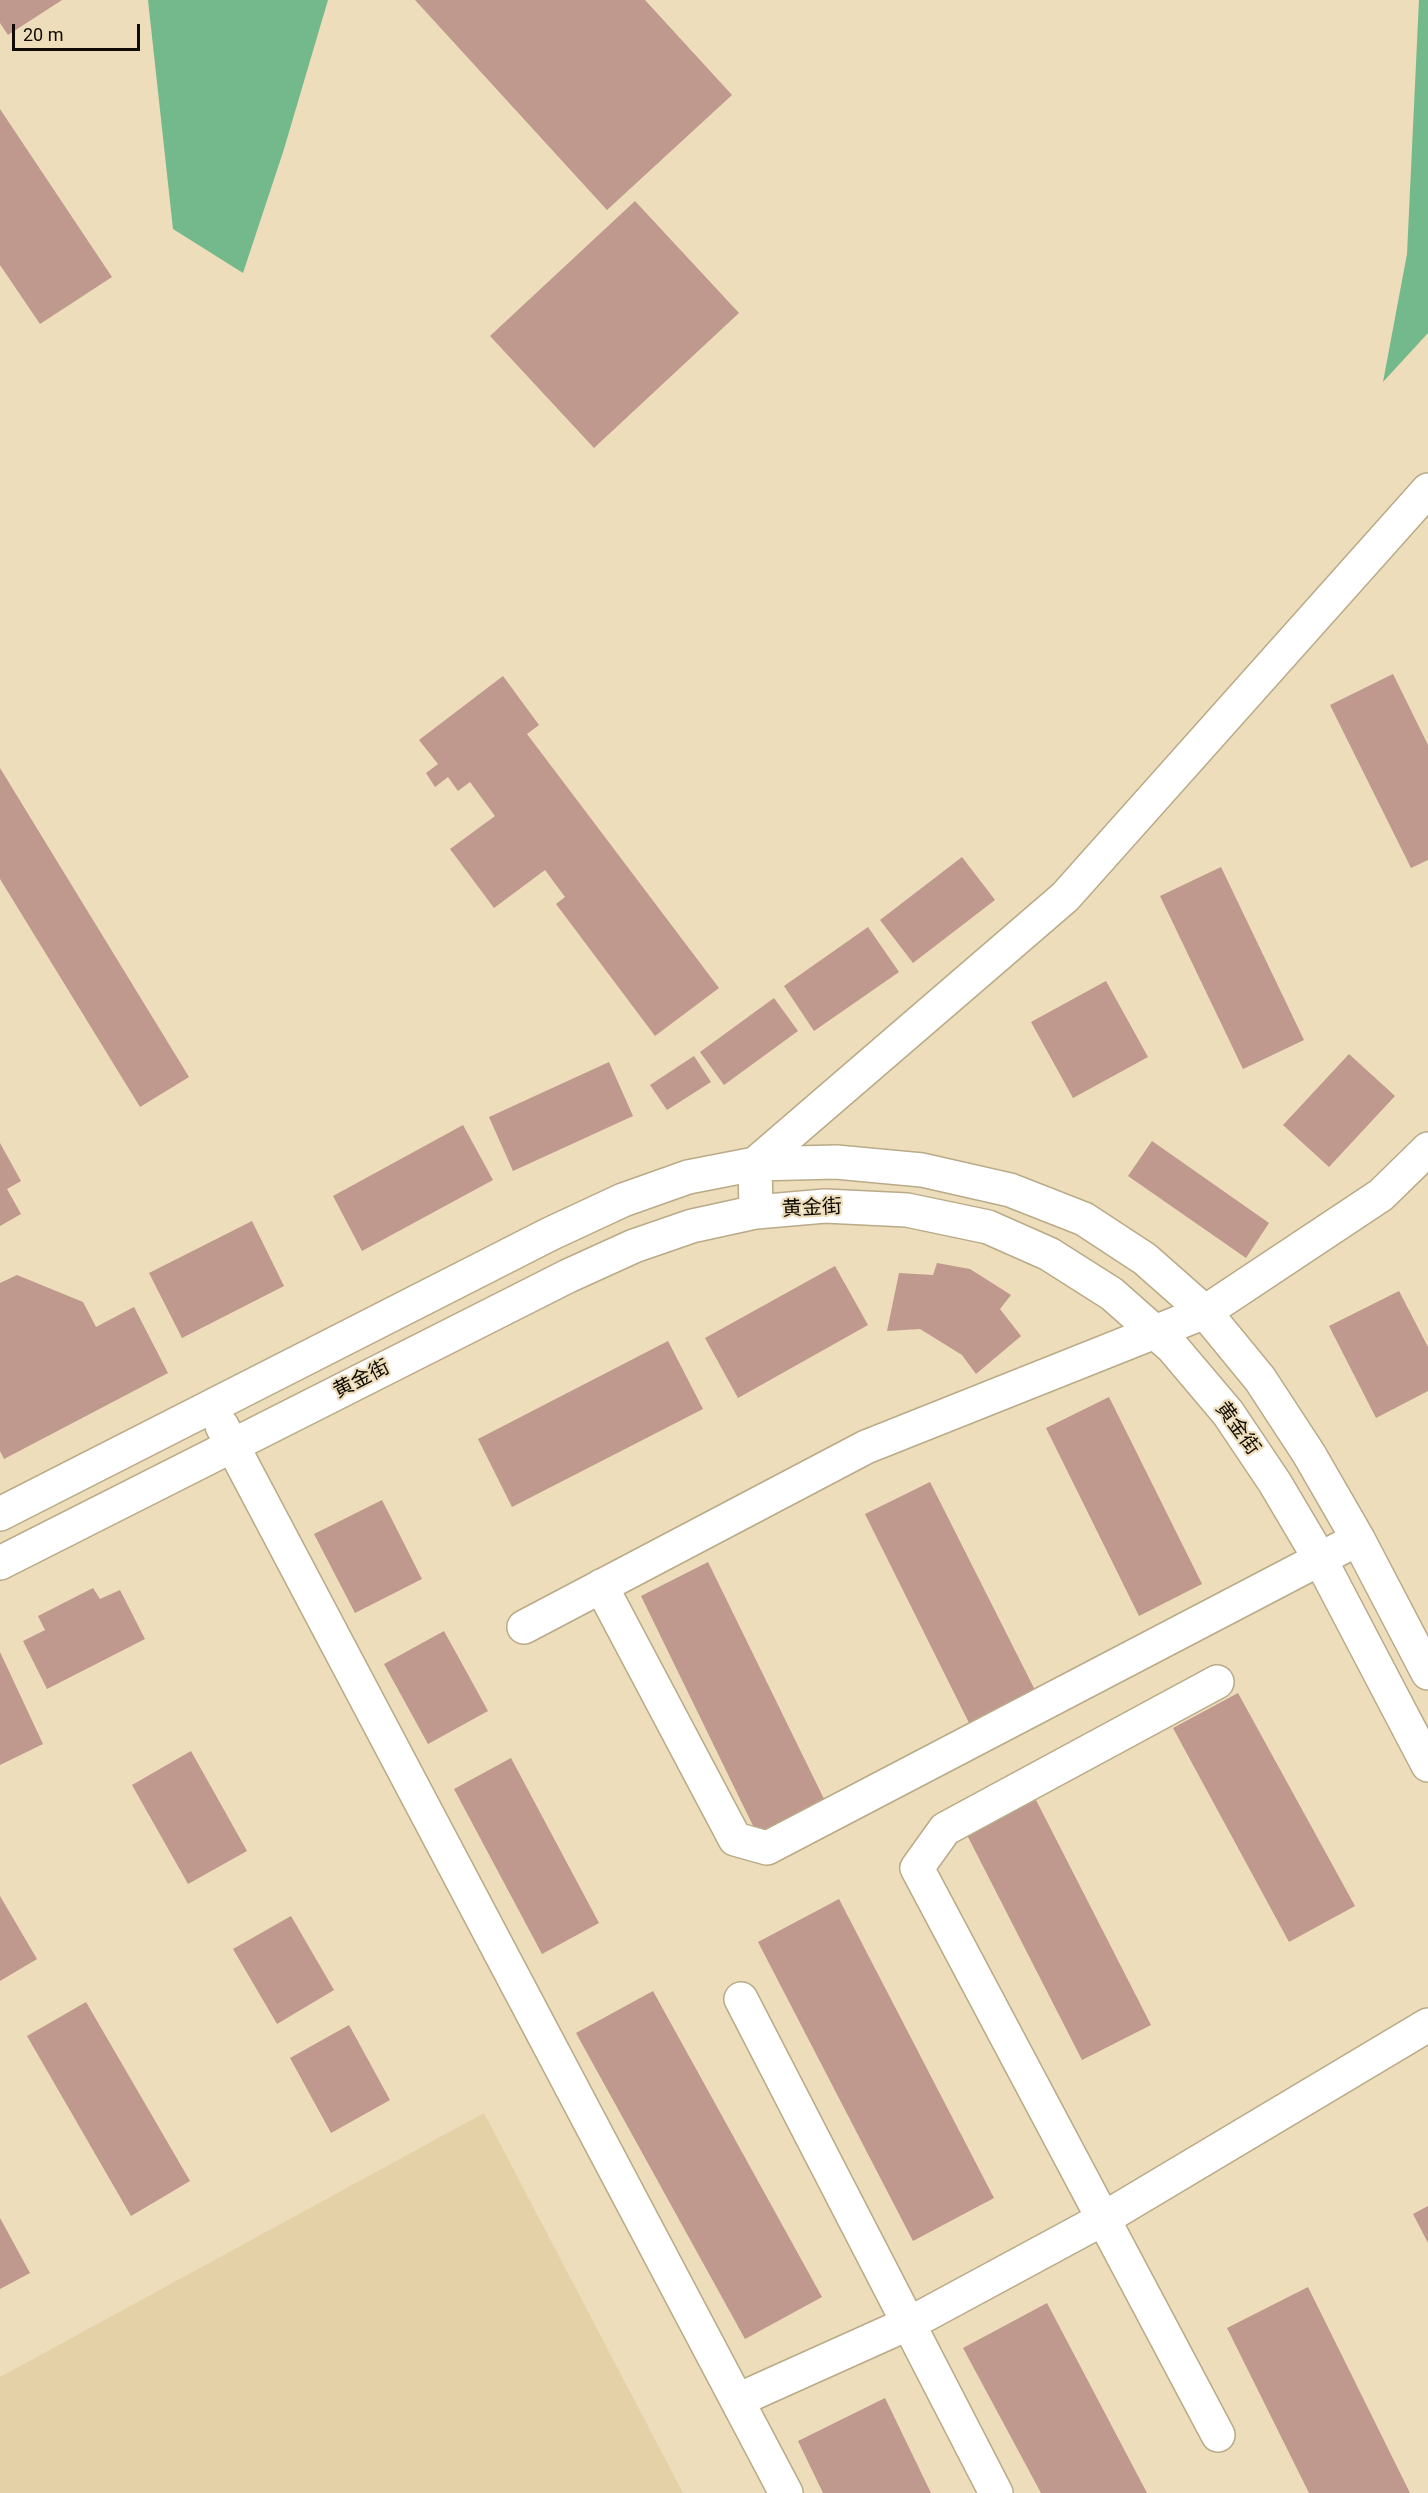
<!DOCTYPE html>
<meta charset="utf-8">
<style>
body{margin:0}
#map{position:relative;width:1428px;height:2493px;overflow:hidden;background:#edddba;font-family:Roboto,sans-serif}
canvas{display:block}
.scale{position:absolute;left:12px;top:24px;width:128px;height:27px;box-sizing:border-box;border:3px solid #100b02;border-top:0;padding-left:8px;font-size:18px;line-height:21px;white-space:nowrap;color:#100b02;-webkit-text-stroke:4px #edddba;paint-order:stroke}
</style>
<div id="map">
<canvas width="1428" height="2493"></canvas>
<div class="scale">20 m</div>
</div>
<script>
const c = document.querySelector('canvas').getContext('2d');
c.lineJoin = 'round';
function fillPath(path, color) { c.fillStyle = color; c.fill(path, 'evenodd'); }
const toPath = rows => new Path2D(rows.map(r => 'M' + r).join(''));
function strokePath(path, color, width, dash) { c.strokeStyle = color; c.lineWidth = width; c.lineCap = dash ? 'butt' : 'round'; c.setLineDash(dash || []); c.stroke(path); }
function write(font, color, halo, rows, align = 'center') {
  c.font = font + ' Roboto,"Noto Sans SC",sans-serif'; c.lineWidth = 4.5; c.setLineDash([]); c.textBaseline = 'middle'; c.strokeStyle = halo; c.fillStyle = color; for (const [text, x, y, turn = 0] of rows) {
    c.save(); c.translate(x, y); c.rotate((+turn || 0) * Math.PI / 180); c.textAlign = isNaN(turn) ? turn : align; if (halo) c.strokeText(text, 0, 0); c.fillText(text, 0, 0); c.restore();
  }
}
fillPath(toPath([
 [484,2113,683,2493,0,2493,0,2377]
]), '#e4d1a8');
fillPath(toPath([
 [148,0,328,0,284,149,243,273,173,229],
 [1419,0,1428,0,1428,333,1383,382,1407,254]
]), '#73b98b');
fillPath(toPath([
 [0,0,62,0,8,35,0,23],
 [415,0,645,0,732,95,607,210],
 [0,109,112,277,40,324,0,265],
 [635,201,739,313,594,448,490,336],
 [1393,674,1428,745,1428,860,1411,868,1330,705],
 [503,676,539,725,527,734,719,988,655,1036,556,904,565,897,545,870,494,908,450,849,495,816,470,782,458,791,448,777,435,787,426,773,438,764,419,740],
 [0,768,189,1077,140,1107,0,879],
 [962,857,995,900,913,963,880,920],
 [1221,867,1304,1040,1243,1069,1160,896],
 [868,927,899,972,814,1031,784,986],
 [1106,981,1148,1057,1073,1098,1031,1022],
 [774,998,798,1031,724,1085,700,1052],
 [1349,1054,1395,1096,1329,1167,1283,1125],
 [694,1056,711,1082,667,1110,650,1085],
 [609,1062,633,1116,513,1171,489,1117],
 [463,1125,493,1180,362,1251,333,1196],
 [1152,1141,1269,1223,1246,1258,1128,1176],
 [0,1143,21,1181,7,1189,21,1214,0,1226],
 [252,1221,284,1286,182,1338,149,1273],
 [937,1263,970,1269,1011,1295,1000,1309,1021,1336,976,1374,962,1355,920,1329,887,1331,899,1273,933,1275],
 [835,1266,868,1325,738,1398,705,1338],
 [17,1275,83,1302,96,1327,134,1307,168,1373,4,1459,0,1451,0,1283],
 [1399,1291,1428,1347,1428,1391,1376,1418,1329,1326],
 [668,1341,703,1409,512,1507,478,1439],
 [1109,1397,1202,1584,1139,1616,1046,1428],
 [930,1482,1040,1700,974,1733,865,1514],
 [382,1500,422,1579,355,1613,314,1534],
 [708,1562,826,1803,758,1836,641,1596],
 [93,1588,100,1599,120,1590,145,1639,47,1689,23,1641,45,1630,38,1616],
 [444,1631,488,1711,428,1744,384,1664],
 [0,1652,43,1744,0,1765],
 [1238,1693,1355,1906,1289,1942,1173,1728],
 [191,1751,247,1851,188,1884,132,1785],
 [511,1758,599,1923,542,1954,454,1789],
 [1036,1800,1151,2025,1082,2060,967,1835],
 [0,1896,37,1959,0,1981],
 [839,1899,994,2198,913,2241,758,1942],
 [291,1916,334,1990,277,2024,233,1949],
 [653,1991,822,2297,745,2339,576,2033],
 [86,2002,190,2181,131,2216,27,2036],
 [349,2025,390,2100,331,2133,290,2058],
 [1428,2206,1428,2243,1413,2214],
 [0,2218,30,2273,0,2289],
 [1308,2287,1410,2493,1309,2493,1227,2328],
 [1047,2303,1147,2493,1041,2493,963,2348],
 [885,2398,931,2493,823,2493,798,2441]
]), '#bf988e');
const minor = toPath([
 [756,1212,755,1164,1065,897,1428,490],
 [222,1426,786,2493],
 [0,1514,550,1234,623,1200,688,1177,755,1164,836,1162,922,1170,1010,1190,1084,1219,1145,1259,1205,1312,1260,1379,1309,1454,1358,1539,1428,1673],
 [0,1563,568,1276,634,1246,692,1226,756,1212,825,1206,907,1210,988,1227,1049,1254,1112,1294,1173,1348,1228,1413,1275,1483,1320,1559,1428,1765],
 [601,1586,735,1839,767,1848,1341,1548],
 [524,1627,866,1447,1205,1312,1381,1195,1428,1149],
 [1217,1682,945,1829,917,1868,1218,2435],
 [741,1999,996,2493],
 [738,2400,916,2320,1103,2219,1428,2025]
]);
strokePath(minor, '#b9aa88', 36);
strokePath(minor, '#fff', 33);
write('20px', '#100b02', '#edddba', [
 ["黄金街",812,1209,-3],
 ["黄金街",362,1380,-27],
 ["黄金街",1237,1429,54]
]);
</script>
